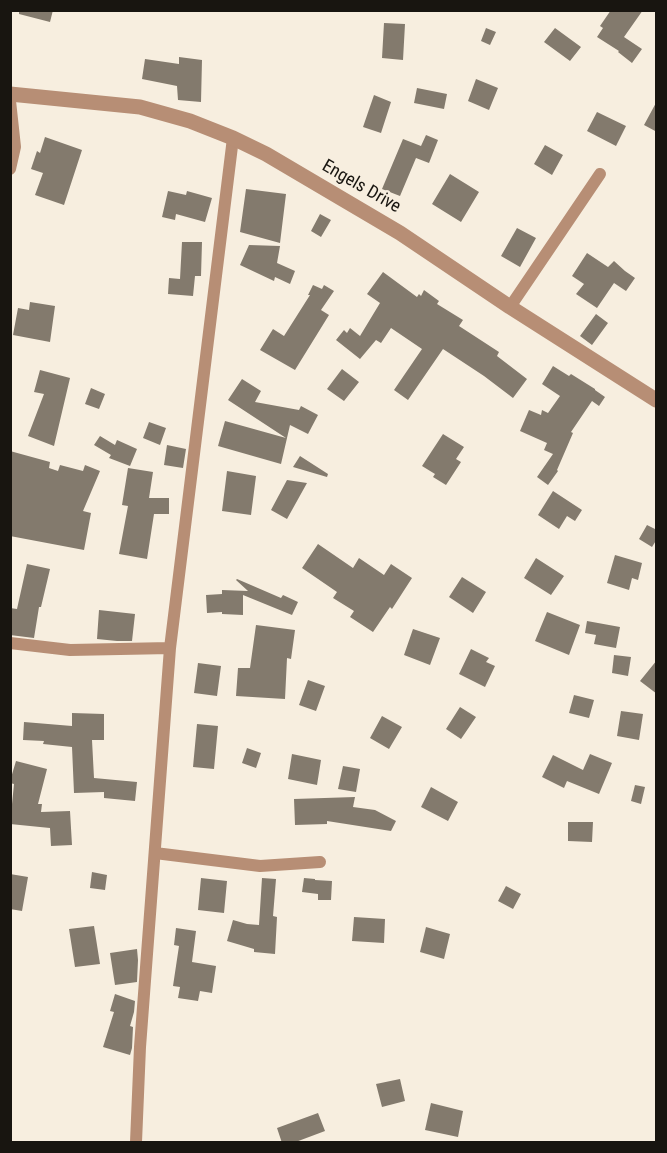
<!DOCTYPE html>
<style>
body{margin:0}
#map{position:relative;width:667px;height:1153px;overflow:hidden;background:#f7eedf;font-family:"Roboto Condensed",sans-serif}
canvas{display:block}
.frame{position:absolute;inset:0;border:12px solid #181510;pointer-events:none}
</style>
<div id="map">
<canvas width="667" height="1153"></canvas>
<div class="frame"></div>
</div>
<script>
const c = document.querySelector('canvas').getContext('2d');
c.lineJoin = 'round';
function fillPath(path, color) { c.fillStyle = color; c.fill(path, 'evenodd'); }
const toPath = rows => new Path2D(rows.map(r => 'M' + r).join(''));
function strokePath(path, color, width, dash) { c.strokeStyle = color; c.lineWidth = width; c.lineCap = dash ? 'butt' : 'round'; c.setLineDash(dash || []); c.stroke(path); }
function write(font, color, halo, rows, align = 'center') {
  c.font = font + ' "Roboto Condensed",sans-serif'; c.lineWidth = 5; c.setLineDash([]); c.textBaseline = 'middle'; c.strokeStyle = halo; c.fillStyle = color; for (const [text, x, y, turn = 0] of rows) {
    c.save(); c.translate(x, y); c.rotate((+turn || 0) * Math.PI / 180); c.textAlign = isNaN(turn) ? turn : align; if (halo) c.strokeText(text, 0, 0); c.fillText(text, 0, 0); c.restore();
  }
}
fillPath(toPath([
 [19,10,53,10,50,22,19,14],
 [611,10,643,10,624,37,642,49,632,63,618,52,619,51,597,37,603,28,600,26],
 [384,23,405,24,403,60,382,58],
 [486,28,496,32,490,45,481,41],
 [555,28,581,47,570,61,544,42],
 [179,57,202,60,201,102,178,100,177,86,142,79,145,59,179,64],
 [476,79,498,88,489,110,468,101],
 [417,88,447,94,444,109,414,103],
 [374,95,391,102,381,133,363,127],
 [657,101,657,132,644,125],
 [597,112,626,126,616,146,587,131],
 [426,135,438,140,429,163,416,158,400,196,382,189,403,139,421,146],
 [45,137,82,150,64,205,35,195,43,173,31,169,37,151,40,153],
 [545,145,563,155,552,175,534,164],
 [450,174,479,192,461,222,432,204],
 [246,189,286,194,280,243,240,232],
 [168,191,186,195,187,191,212,198,205,222,176,214,175,220,162,217],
 [320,214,331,220,321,237,311,231],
 [517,228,536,238,520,267,501,256],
 [182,242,202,242,201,276,195,276,193,296,168,294,169,278,180,279],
 [249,245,280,246,277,263,295,271,290,284,275,277,274,281,240,265],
 [587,253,608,267,614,261,625,271,635,278,626,291,614,283,597,308,576,294,584,284,572,276],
 [383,272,417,297,419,294,421,296,424,290,439,301,437,304,463,320,459,326,499,352,497,356,527,379,513,398,484,376,443,349,408,400,394,390,422,349,391,328,381,343,376,340,360,359,336,340,344,330,347,333,350,328,360,336,380,303,367,294],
 [313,285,322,289,324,285,334,291,321,310,329,315,295,370,260,350,273,329,284,336,310,295,308,295],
 [30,302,55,306,50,342,13,335,18,308,29,310],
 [596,314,608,323,592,345,580,336],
 [553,366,569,376,571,374,595,389,595,390,605,397,599,406,592,401,571,432,573,433,557,470,558,471,548,485,537,477,553,454,544,450,547,443,520,431,529,410,541,415,542,410,548,413,560,396,542,384],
 [342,369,359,382,344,401,327,389],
 [40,370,70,378,54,446,28,436,44,394,34,392],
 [242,379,261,391,255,402,299,410,301,406,318,415,308,434,290,425,281,464,218,446,225,421,286,438,228,400],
 [91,388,105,394,99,409,85,404],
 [149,422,166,428,160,445,143,438],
 [443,434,464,447,456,459,461,462,446,485,433,477,435,474,422,466],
 [100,436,115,445,117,440,137,449,130,466,109,458,111,455,94,445],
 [167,445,186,449,183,468,164,465],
 [10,451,50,462,49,468,58,471,60,465,83,471,85,465,100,471,83,511,91,513,84,550,10,536],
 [300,456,328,474,327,477,293,467],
 [128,468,153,472,149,498,169,498,169,514,154,514,147,559,119,554,128,506,122,505],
 [227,471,256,476,251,515,222,511],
 [287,480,307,483,287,519,271,510],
 [553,491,582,510,575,521,567,516,559,529,538,515],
 [647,525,657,530,657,539,652,547,639,539],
 [318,544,353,568,359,558,384,575,391,564,412,578,392,609,390,607,373,632,350,617,354,611,333,598,337,592,302,568],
 [615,555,642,563,638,580,632,578,629,590,607,583],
 [536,558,564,576,551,595,524,578],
 [27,564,50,569,41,607,39,607,34,638,10,635,10,608,17,609],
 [462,577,486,592,473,613,449,597],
 [237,579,281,598,283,595,298,602,292,615,243,595,243,615,222,614,222,612,207,613,206,595,222,594,222,590,248,591,236,580],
 [99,610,135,614,132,641,117,641,97,639],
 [547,612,580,625,569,655,535,641],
 [587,621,620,627,616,648,594,644,596,635,585,633],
 [256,625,295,630,291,659,287,658,285,699,236,696,238,668,250,668],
 [413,629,440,638,430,665,404,655],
 [471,649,489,658,486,662,495,666,485,687,459,674],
 [614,655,631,657,628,676,612,673],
 [657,660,657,694,640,681],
 [198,663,221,666,217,696,194,693],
 [308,680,325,686,316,711,299,705],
 [574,695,594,700,589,718,569,713],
 [460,707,476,717,461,739,446,729],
 [621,711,643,714,639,740,617,736],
 [72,713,104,714,104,740,92,740,94,778,137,782,135,801,104,798,104,792,74,793,72,747,43,744,44,741,23,740,24,722,72,726],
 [382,716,402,727,389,749,370,738],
 [197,724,218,726,214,769,193,767],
 [247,748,261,753,256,768,242,763],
 [292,754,321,760,317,785,288,779],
 [590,754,612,763,599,794,567,781,564,788,542,777,553,755,583,770],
 [16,761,47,769,38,804,42,804,41,812,70,811,72,845,51,846,50,828,10,824,14,784,10,783,10,781],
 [343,766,360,769,356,792,338,789],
 [635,785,645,787,641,804,631,801],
 [431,787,458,802,448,821,421,807],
 [355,797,353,807,375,810,396,821,391,831,327,821,327,824,295,825,294,799],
 [568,822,593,822,592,842,568,841],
 [92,872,107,875,105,890,90,888],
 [10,874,28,877,22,911,10,909],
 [201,878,227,881,224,913,198,910],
 [262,878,276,879,273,916,277,917,275,954,254,952,254,949,227,941,233,920,247,924,259,925],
 [304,878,315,879,315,880,332,881,331,900,318,900,318,894,302,892],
 [506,886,521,894,513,909,498,901],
 [354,917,385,919,384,943,352,941],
 [94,926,100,964,75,967,69,929],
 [426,927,450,934,444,959,420,952],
 [176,928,196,931,192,962,216,966,212,993,200,991,198,1001,178,998,180,987,173,986,179,946,174,945],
 [137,949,138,960,137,982,115,985,110,953],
 [115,994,135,1001,134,1012,130,1026,133,1027,132,1048,130,1055,103,1047,114,1012,110,1011],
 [400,1079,405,1101,382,1107,376,1084],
 [431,1103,463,1111,458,1137,425,1130],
 [318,1113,325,1131,293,1143,282,1143,277,1128]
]), '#837a6d');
strokePath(toPath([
 [10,101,15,147,10,169],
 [510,307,600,174],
 [10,643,70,650,170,648],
 [155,853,260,866,320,862],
 [136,1142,140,1047,170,648,233,138]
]), '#b78e75', 12);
strokePath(toPath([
 [10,94,140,107,190,121,233,138,266,154,400,233,510,307,656,400]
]), '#b78e75', 15);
write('18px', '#181510', '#f7eedf', [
 ["Engels Drive",361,187,30]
]);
</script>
